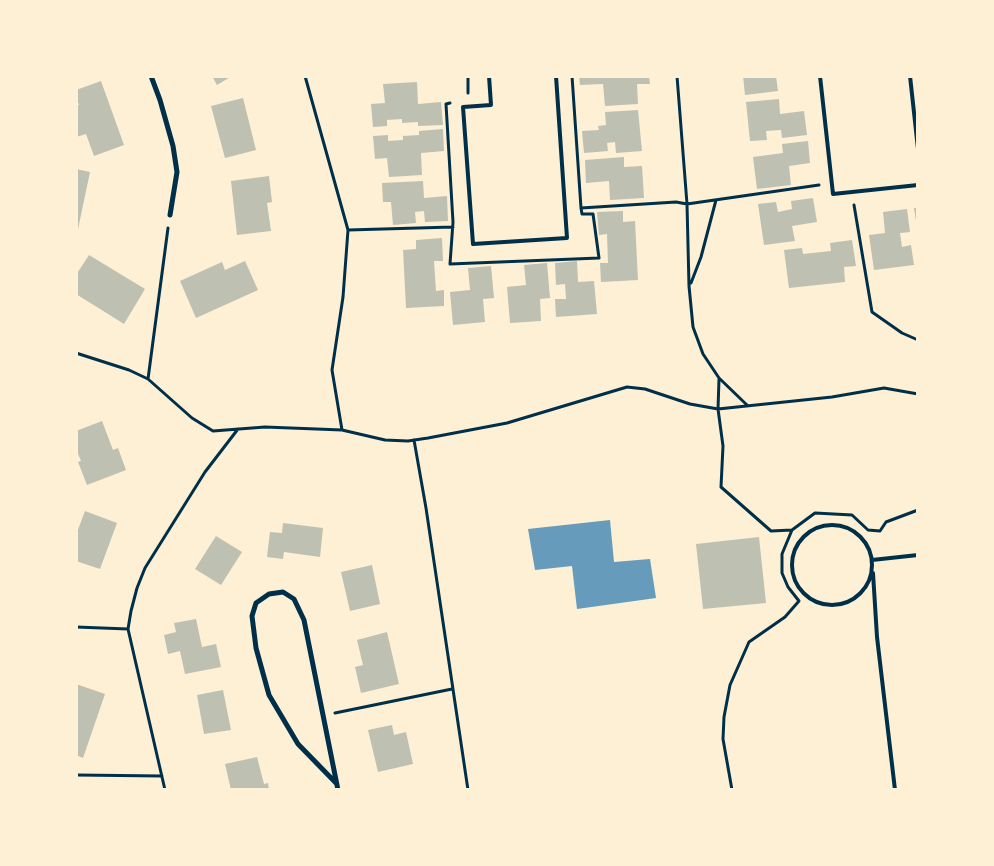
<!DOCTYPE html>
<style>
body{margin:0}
#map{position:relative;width:994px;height:866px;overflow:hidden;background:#fdf0d5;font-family:Karla,sans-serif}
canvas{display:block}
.frame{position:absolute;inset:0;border:78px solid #fdf0d5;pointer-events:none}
</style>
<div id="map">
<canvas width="994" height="866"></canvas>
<div class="frame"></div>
</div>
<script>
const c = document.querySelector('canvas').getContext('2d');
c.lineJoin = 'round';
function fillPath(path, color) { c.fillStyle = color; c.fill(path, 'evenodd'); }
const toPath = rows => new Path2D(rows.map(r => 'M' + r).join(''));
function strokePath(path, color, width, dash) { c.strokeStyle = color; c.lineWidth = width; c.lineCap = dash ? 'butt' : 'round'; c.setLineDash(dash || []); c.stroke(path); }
fillPath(toPath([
 [610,520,614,562,650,559,656,598,577,609,572,566,535,570,528,529]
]), '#669bbc');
fillPath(toPath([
 [212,76,232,76,217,85],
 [579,76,649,76,650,84,637,84,638,104,605,106,603,84,580,85],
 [743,76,776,76,778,91,745,95],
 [101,81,124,145,94,156,86,134,76,137,76,106,79,105,76,96,76,90],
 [417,82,418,104,441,102,443,125,418,126,418,122,402,123,402,119,387,120,387,126,373,127,371,104,385,103,383,84],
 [243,98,256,150,225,158,211,106],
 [779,99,780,114,804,111,807,135,782,138,781,130,766,131,767,140,750,141,746,102],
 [638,110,642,151,616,153,615,142,607,143,608,151,584,153,582,131,599,130,598,126,606,125,605,112],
 [443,129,444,151,421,153,422,175,389,177,387,158,375,159,373,136,388,135,388,141,403,140,403,136,419,135,419,131],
 [808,141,810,163,789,166,791,185,757,189,753,157,783,153,782,144],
 [624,157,624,167,642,166,644,198,610,200,609,181,586,183,585,160],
 [76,169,90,172,77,234,76,234],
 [269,176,272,202,267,203,271,231,237,235,231,181],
 [423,181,424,198,447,196,448,221,425,222,424,211,415,212,416,223,393,225,391,202,383,202,382,183],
 [813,198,817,222,792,226,795,241,764,245,758,204,776,202,778,212,792,209,791,201],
 [914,208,918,208,918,228,917,228],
 [907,209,910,232,900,233,902,247,911,245,914,265,874,270,869,235,885,233,883,212],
 [623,211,623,222,635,221,638,280,601,282,600,263,608,263,607,234,599,235,597,212],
 [442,238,443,261,434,261,436,291,444,290,444,306,406,308,403,250,416,249,416,240],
 [852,240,856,266,844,267,845,282,789,288,784,250,802,248,803,254,831,251,830,243],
 [89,255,145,289,124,324,76,294,76,275],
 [245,261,258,290,196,318,180,281,222,262,225,270],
 [577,261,578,282,594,281,597,314,556,317,555,299,566,299,565,284,556,285,555,263],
 [547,263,550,298,540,299,541,321,510,323,507,287,526,285,524,265],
 [491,266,494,298,483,299,485,322,453,325,450,292,470,290,468,268],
 [102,421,113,450,118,448,126,470,87,485,78,462,81,461,76,449,76,431],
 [85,511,117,523,100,569,76,561,76,535],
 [283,523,323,528,320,557,284,552,283,559,267,557,270,532,282,533],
 [216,536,242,552,221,585,195,569],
 [759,537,766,603,703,609,696,544],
 [372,565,380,604,350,611,341,572],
 [196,619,202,647,216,644,221,667,185,674,180,651,168,654,164,635,176,632,174,623],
 [387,632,399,684,361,693,355,667,363,665,357,640],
 [76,684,105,694,83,758,76,755],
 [223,690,231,730,204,734,197,695],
 [392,725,394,735,406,732,413,764,378,772,368,730],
 [257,757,264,784,268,783,269,790,231,790,225,764]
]), '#bec0b2');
strokePath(toPath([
 [305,76,348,230,343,297,332,370,342,430],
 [468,76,468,93],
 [677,76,687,204,689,286,693,327,703,354,719,378,748,406],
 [450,103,446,104,453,222,450,264,599,258,593,214,582,214,581,208,572,76],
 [854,205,872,312,902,333,918,340],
 [581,208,676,202,687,204,819,185],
 [348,230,453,227],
 [691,283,701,257,716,200],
 [76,353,129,370,148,379,192,418,213,431,265,427,342,430,385,440,408,441,428,438,507,423,627,387,645,389,690,404,718,409,832,397,884,388,918,394],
 [148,379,168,228],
 [719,379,718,409,723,446,721,487,771,531,792,530,815,513,852,515,868,530,880,531,886,522,918,510],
 [414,440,426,508,468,790],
 [76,627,128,629],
 [335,713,452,689],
 [76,775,162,776],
 [165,790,128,629,131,611,137,588,145,568,205,472,238,429],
 [732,790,723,739,724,717,730,685,749,642,785,617,799,601,788,587,782,573,782,554,792,530]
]), '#003049', 3);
strokePath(toPath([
 [489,76,491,105,463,107,473,244,567,238,556,76],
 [820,76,833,194,918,185],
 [910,76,918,149],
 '792 565a40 40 0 1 1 80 0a40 40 0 1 1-80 0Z',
 [872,560,918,555],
 [873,573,877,637,895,790]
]), '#003049', 4);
strokePath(toPath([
 [151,76,160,100,173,146,177,172,170,215],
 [336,783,298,744,269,695,256,648,252,616,256,603,269,594,283,592,294,599,304,620,338,790]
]), '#003049', 5);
</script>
